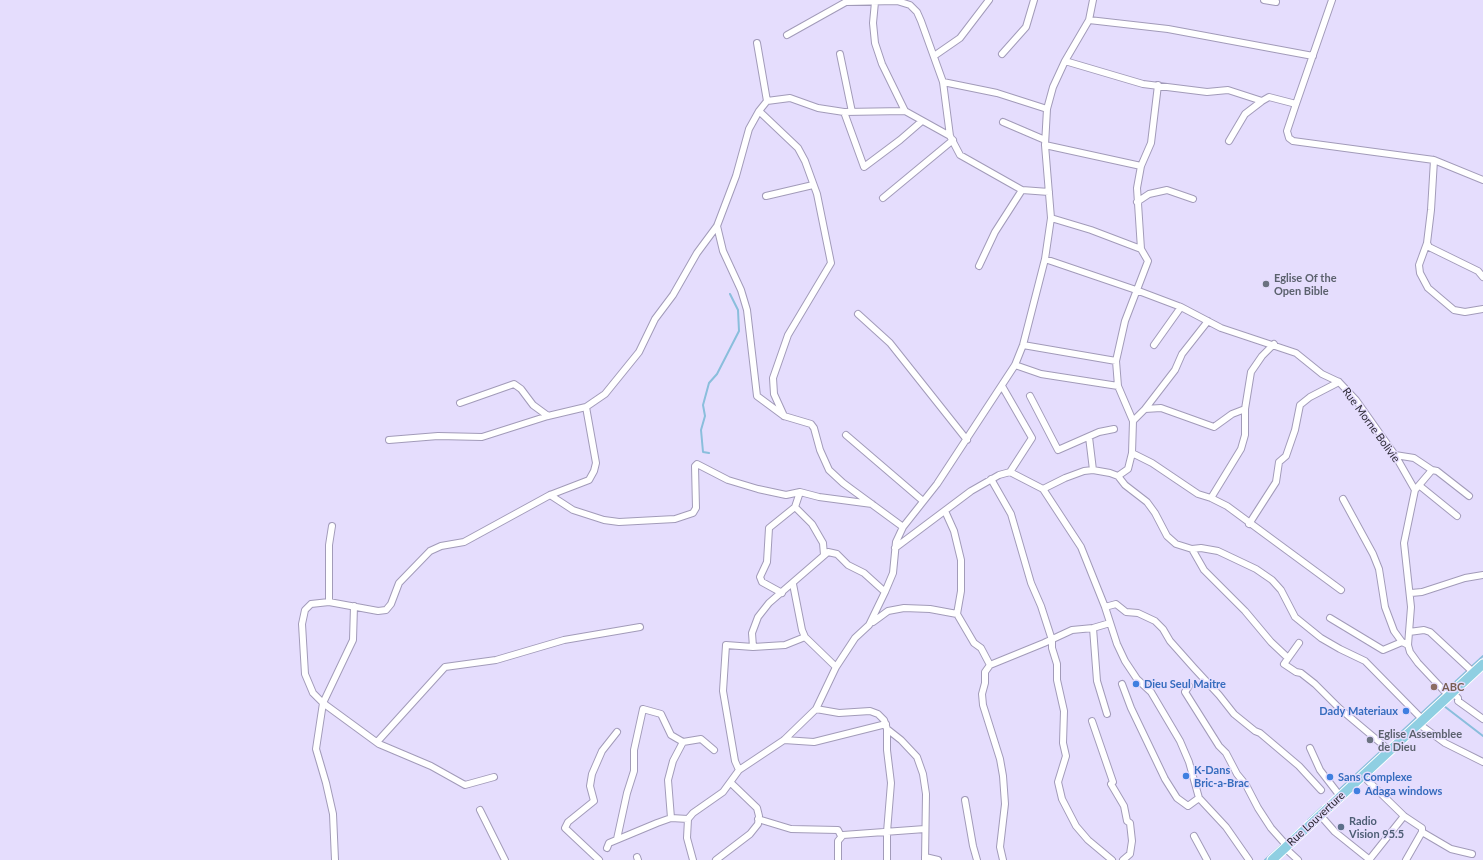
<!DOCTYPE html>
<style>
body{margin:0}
canvas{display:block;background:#e5ddfd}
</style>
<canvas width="1483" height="860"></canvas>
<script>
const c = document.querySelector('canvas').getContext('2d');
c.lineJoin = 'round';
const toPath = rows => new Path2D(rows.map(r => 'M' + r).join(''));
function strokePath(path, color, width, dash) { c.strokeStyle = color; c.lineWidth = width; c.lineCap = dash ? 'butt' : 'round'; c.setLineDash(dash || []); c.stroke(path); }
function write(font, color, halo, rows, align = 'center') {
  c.font = font + ' Lato,sans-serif'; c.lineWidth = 3; c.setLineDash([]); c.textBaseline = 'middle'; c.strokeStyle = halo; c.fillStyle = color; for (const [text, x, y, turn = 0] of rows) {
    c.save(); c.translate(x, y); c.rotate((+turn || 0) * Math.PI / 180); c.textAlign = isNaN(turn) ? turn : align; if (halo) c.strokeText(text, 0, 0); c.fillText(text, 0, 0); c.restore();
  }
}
strokePath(toPath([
 [709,453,703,452,701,430,705,416,703,405,709,383,717,374,739,331,738,310,730,294],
 [1444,706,1483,736],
 [1398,735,1483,656],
 [1339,790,1380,752],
 [1308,820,1322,807],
 [1265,860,1299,829]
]), '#8abedc', 2);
const street = toPath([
 [1264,0,1276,2],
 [875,2,873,23,875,43,882,64,905,111],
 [1089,20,1168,29,1313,56],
 [787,35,846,2,897,1,910,5,917,12,921,21,943,82,950,136,960,155,1022,190,1049,192],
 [757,43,767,101],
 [840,54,852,112],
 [1002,54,1026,27,1034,0],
 [934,56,960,38,989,0],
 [1065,61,1143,84,1207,92,1228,90,1262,101],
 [943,82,997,93,1047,109],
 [1296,104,1287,131,1289,138,1293,141,1434,160,1431,210,1427,243,1429,247,1478,271,1483,277],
 [759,111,798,148,805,161,817,194,831,263,788,335,773,378,774,394,784,416],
 [844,112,864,167,900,140,922,121],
 [1003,122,1045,140],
 [1229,141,1245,114,1262,101,1269,97,1296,104,1332,0],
 [1045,145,1141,166],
 [1434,160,1483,180],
 [766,196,813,185],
 [883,198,953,140],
 [1137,202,1149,194,1167,190,1193,199],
 [1051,218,1091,230,1141,249],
 [717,226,723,251,741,290,747,310,757,396,784,416,811,424,814,428,820,450,829,470,843,483,903,527],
 [1427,243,1419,265,1420,273,1428,288,1454,310,1465,312,1483,309],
 [1045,259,1136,290,1181,307,1221,328,1296,353,1322,374,1339,382,1356,400,1395,455,1415,490,1404,543,1411,607,1408,645,1410,652,1418,663,1448,695],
 [979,266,995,232,1022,190],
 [858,314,890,343,967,440],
 [1023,345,1116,361],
 [1154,345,1181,307],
 [1015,365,1041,374,1118,386],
 [1002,386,1032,438,1010,472],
 [1030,396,1058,450,1099,432,1114,429],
 [460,403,514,384,521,389,533,405,548,416],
 [1145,409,1175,370,1182,354,1208,321],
 [1133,421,1118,386,1116,361,1125,321,1148,261,1141,249,1137,188,1141,166,1151,143,1158,85],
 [846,435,923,501],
 [1089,437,1093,470],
 [389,440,438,436,482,437,548,416,586,407,605,394,639,352,655,319,673,295,697,253,717,226,736,176,749,129,759,111,767,101,790,98,818,108,844,112,905,111,950,136],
 [1132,453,1152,463,1198,494,1211,498,1227,506,1341,590],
 [1395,455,1414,458,1432,470],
 [1118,476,1128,469,1132,453,1133,421,1145,409,1161,408,1214,427,1232,414,1245,409,1251,372,1262,356,1274,344],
 [991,479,1011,514,1031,583,1041,606,1052,640,1052,648,1057,664,1057,680,1064,711,1063,743,1066,756,1058,782,1062,799,1076,826,1088,840,1112,860],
 [1420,486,1457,516],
 [1043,489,1081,547,1105,607,1117,644,1125,661,1137,679,1151,692,1180,741,1189,762,1199,798,1226,827,1249,860],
 [1415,490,1432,470,1437,471,1469,496],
 [800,492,795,507,812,524,823,543,824,555],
 [550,495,573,510,604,520,619,522,675,519,693,513,696,508,695,466,697,464,728,480,758,489,786,495,800,492,819,497,872,504],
 [1211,498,1241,449,1245,435,1245,409],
 [1343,499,1373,554,1379,569,1385,607,1394,631,1402,642,1408,645],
 [945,511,954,531,961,560,961,591,957,614],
 [1249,524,1276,482,1279,462,1286,456,1295,430,1300,405,1310,397,1339,382],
 [895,548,971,491,999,475,1010,472,1043,489,1065,478,1084,471,1093,470,1110,473,1118,476,1125,485,1147,502,1155,513,1167,536,1176,544,1192,549,1204,570,1245,611,1271,642,1288,658],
 [1192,549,1201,548,1218,551,1256,569,1272,580,1281,590,1295,617,1321,638,1340,649,1365,661,1423,720],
 [793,584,802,630,805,637,836,667],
 [782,593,762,582,760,577,767,562,769,528,795,507],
 [1411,593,1422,592,1465,578,1483,575],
 [329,602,329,545,332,526],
 [1105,607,1116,604,1126,612,1138,613,1155,621,1163,629,1170,641,1194,668,1219,695,1234,714,1255,731,1260,733,1299,766,1321,790],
 [1330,618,1383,650,1402,642],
 [873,622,888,611,904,608,930,609,957,614,974,643,981,648,990,665,1044,643,1072,630,1093,628,1110,623],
 [1093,628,1097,681,1107,714],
 [1409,632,1424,630,1430,632,1473,672],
 [1299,643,1284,664,1296,672,1301,673,1315,684,1339,708,1389,750],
 [753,647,752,633,758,617,769,603,828,552,837,554,848,565,864,573,885,592],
 [990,665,985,672,985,683,982,694,983,705,1000,759,1003,776,1005,804,1000,847,1003,860],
 [1122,684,1131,708,1165,779,1177,798,1188,806,1199,798],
 [1189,686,1185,692,1219,746,1226,753,1237,774,1246,785,1258,808,1271,828,1287,846],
 [1452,692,1458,698,1458,701,1483,719],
 [816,709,839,713,870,711,878,714,884,720,887,729,901,740,917,757,923,774,926,794,925,860],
 [1092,721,1113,782,1111,784,1124,806,1127,821,1130,823,1132,841,1130,854,1123,860],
 [1419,724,1445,743,1483,762],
 [887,729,887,750,891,783,887,832,887,860],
 [784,740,814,742,886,724],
 [377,742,445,667,496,660,564,640,640,627],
 [1310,748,1320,770,1340,796],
 [739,770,735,761,723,691,726,645,753,647,785,645,805,637],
 [1362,775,1404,816,1422,828,1422,832,1451,849,1472,854],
 [494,777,465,785,431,766,379,744,323,703,313,693,305,674,302,624,305,610,311,604,329,602,378,611,386,610,391,604,399,583,430,551,441,546,464,542,550,495,589,480,594,471,596,463,586,407],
 [965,800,973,846,977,860],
 [480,810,505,860],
 [1320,815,1335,832,1370,860],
 [671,818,668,780,673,761,683,742],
 [758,819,791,829,838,830,841,836],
 [1194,836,1207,860],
 [617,839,627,793,634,771,634,750,643,709,661,714,671,735,683,742,701,739,714,750],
 [607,848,609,843,657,823,671,818,688,819],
 [1285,848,1298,860],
 [637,857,638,860],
 [925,857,938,860],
 [335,860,333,814,326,783,316,749,323,703,353,640,354,606],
 [599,860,565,828,568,822,594,801,590,786,592,774,602,751,617,732],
 [693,860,687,838,688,819,693,813,723,792,739,770,784,740,816,709,836,667,855,638,869,625,885,592,893,573,896,542,903,527,937,484,1015,365,1023,345,1045,259,1051,218,1045,145,1047,109,1053,87,1065,61,1089,20,1093,0],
 [716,860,750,834,758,824,759,816,757,808,731,783],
 [838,860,838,841,843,835,925,829],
 [1369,860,1404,816],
 [1406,860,1422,832]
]);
const primary = toPath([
 [1272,860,1483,664]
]);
strokePath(street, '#a29bb9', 8);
strokePath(primary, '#fff', 11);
strokePath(street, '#fff', 6);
strokePath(primary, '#8fcfe2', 9);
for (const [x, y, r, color] of [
 [1266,284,4,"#6b7280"],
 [1136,684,4,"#3f7fe0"],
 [1434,687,4,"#8d6e63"],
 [1406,711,4,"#3f7fe0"],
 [1370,740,4,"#6b7280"],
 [1186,776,4,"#3f7fe0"],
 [1330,777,4,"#3f7fe0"],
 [1357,791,4,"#3f7fe0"],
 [1341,827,4,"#5c6f8a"]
]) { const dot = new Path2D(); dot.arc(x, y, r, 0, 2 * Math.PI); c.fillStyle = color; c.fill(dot); strokePath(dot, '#e5ddfd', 1.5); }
write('bold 11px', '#5b616d', '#e5ddfd', [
 ["Eglise Of the",1274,278],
 ["Open Bible",1274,291],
 ["Eglise Assemblee",1378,734],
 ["de Dieu",1378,747]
], 'left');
write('11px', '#2b2833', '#e5ddfd', [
 ["Rue Morne Bolivie",1371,425,54],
 ["Rue Louverture",1316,819,-43]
]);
write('bold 11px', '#366cbe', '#e5ddfd', [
 ["Dieu Seul Maitre",1144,684],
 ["Dady Materiaux",1398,711,"right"],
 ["K-Dans",1194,770],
 ["Bric-a-Brac",1194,783],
 ["Sans Complexe",1338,777],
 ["Adaga windows",1365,791]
], 'left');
write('bold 11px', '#785e54', '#e5ddfd', [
 ["ABC",1442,687]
], 'left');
write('bold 11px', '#4e5e75', '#e5ddfd', [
 ["Radio",1349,821],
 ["Vision 95.5",1349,834]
], 'left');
</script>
